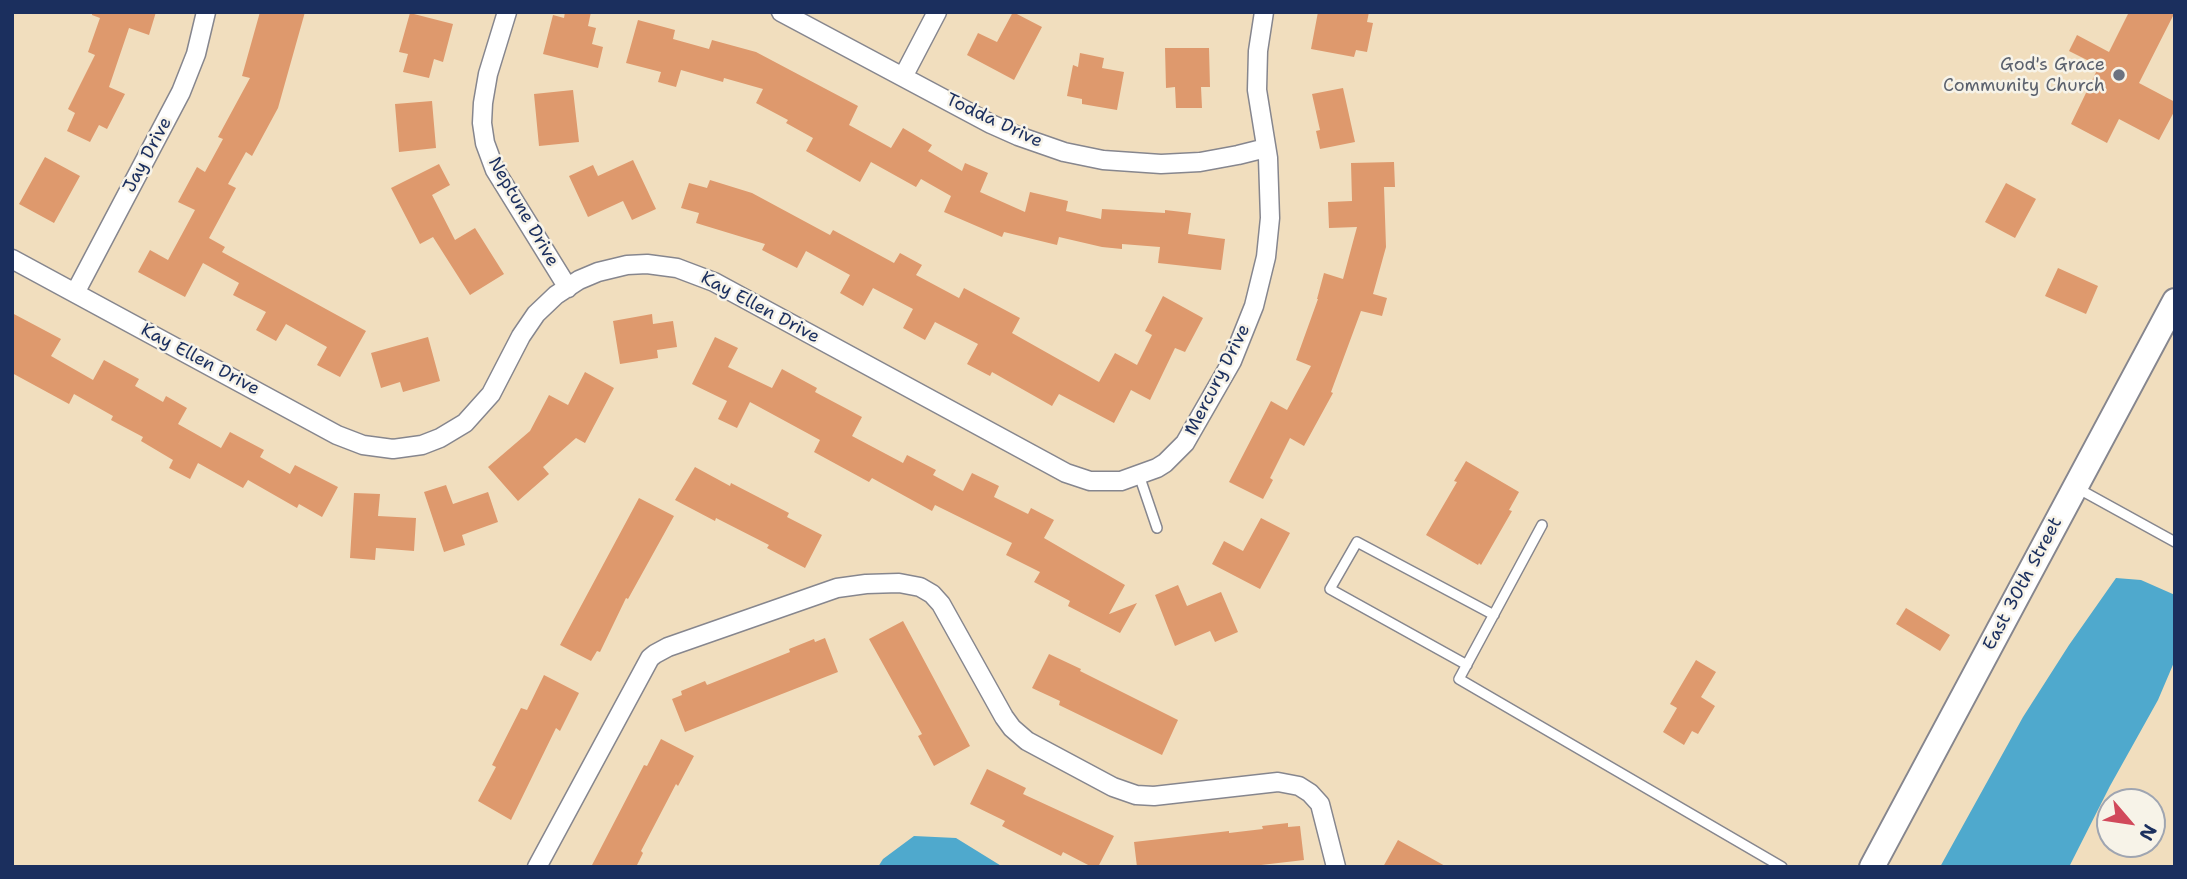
<!DOCTYPE html>
<style>
body{margin:0}
#map{position:relative;width:2187px;height:879px;overflow:hidden;background:#f1debe;font-family:"Shantell Sans",sans-serif}
canvas{display:block}
.frame{position:absolute;inset:0;border:14px solid #1b2f5e;pointer-events:none}
.north{position:absolute;left:2096px;top:788px;width:70px;height:70px;box-sizing:border-box;background:#f7f3e8;border:2px solid #9fa5b1;border-radius:50%;rotate:119deg;font-size:19px;font-weight:700;line-height:28px;text-align:center;color:#1b2f5e}
.north::after{content:'';display:block;margin:auto;width:24px;height:32px;background:#d1495b;clip-path:polygon(50% 0,100% 100%,50% 72%,0 100%)}
</style>
<div id="map">
<canvas width="2187" height="879"></canvas>
<div class="frame"></div>
<div class="north">N</div>
</div>
<script>
const c = document.querySelector('canvas').getContext('2d');
c.lineJoin = 'round';
function fillPath(path, color) { c.fillStyle = color; c.fill(path, 'evenodd'); }
const toPath = rows => new Path2D(rows.map(r => 'M' + r).join(''));
function strokePath(path, color, width, dash) { c.strokeStyle = color; c.lineWidth = width; c.lineCap = dash ? 'butt' : 'round'; c.setLineDash(dash || []); c.stroke(path); }
function write(font, color, halo, rows, align = 'center') {
  c.font = font + ' "Shantell Sans",sans-serif'; c.lineWidth = 5; c.setLineDash([]); c.textBaseline = 'middle'; c.strokeStyle = halo; c.fillStyle = color; for (const [text, x, y, turn = 0] of rows) {
    c.save(); c.translate(x, y); c.rotate((+turn || 0) * Math.PI / 180); c.textAlign = isNaN(turn) ? turn : align; if (halo) c.strokeText(text, 0, 0); c.fillText(text, 0, 0); c.restore();
  }
}
fillPath(toPath([
 [2116,578,2141,580,2175,595,2175,660,2158,700,2110,786,2069,867,1940,867,2023,717,2069,645],
 [914,836,956,838,1003,867,878,867,883,859]
]), '#4fa9cd');
fillPath(toPath([
 [92,12,156,12,149,35,129,28,109,87,125,94,107,129,99,125,90,142,67,131,75,113,68,109,95,55,88,52,100,18,92,15],
 [260,12,305,12,278,108,252,156,246,152,228,184,236,188,209,238,225,247,222,252,366,331,340,377,317,365,327,347,286,324,276,341,256,330,266,312,233,295,239,283,203,263,185,297,138,272,150,250,168,260,195,210,178,202,197,167,205,172,223,139,218,137,250,78,242,76],
 [565,12,591,12,588,26,596,28,592,44,603,47,598,68,543,54,553,15,564,18],
 [1013,12,1042,27,1014,80,967,55,978,33,997,42],
 [1318,12,1369,12,1367,22,1373,23,1367,52,1356,50,1354,57,1311,49],
 [2129,12,2175,12,2139,83,2175,102,2175,110,2159,140,2119,119,2107,143,2071,124,2099,66,2069,51,2077,35,2109,52],
 [410,13,453,24,443,62,434,59,429,78,403,72,408,54,399,52],
 [638,20,675,30,673,39,709,49,712,40,756,52,858,106,849,125,891,148,903,128,932,145,928,151,962,171,965,163,988,173,980,192,1025,212,1030,192,1068,201,1066,211,1101,219,1102,209,1165,213,1165,210,1191,213,1188,234,1225,239,1221,270,1158,263,1160,247,1122,244,1122,249,1102,247,1059,237,1057,245,1004,232,1002,237,944,212,951,196,921,179,916,187,871,162,860,182,806,151,813,138,786,123,788,120,756,103,763,89,724,78,723,82,681,70,676,87,658,82,661,72,626,63],
 [1165,48,1209,48,1210,87,1201,87,1202,108,1176,108,1175,87,1166,88],
 [1080,53,1104,58,1102,68,1124,72,1117,110,1082,104,1082,99,1067,96,1073,65,1078,67],
 [1343,88,1355,142,1320,149,1316,131,1320,130,1312,94],
 [573,90,579,142,539,146,534,94],
 [432,101,436,148,399,152,395,104],
 [45,157,80,176,54,223,19,204],
 [633,160,656,209,632,220,623,201,588,217,569,176,593,165,598,176],
 [1394,162,1395,187,1384,187,1386,247,1373,294,1387,298,1382,316,1361,311,1331,392,1333,393,1304,446,1290,438,1270,478,1273,480,1263,499,1229,482,1271,401,1287,410,1311,366,1296,360,1318,299,1317,299,1324,273,1343,279,1357,227,1329,228,1328,202,1352,201,1351,163],
 [439,164,450,185,432,195,455,240,475,228,504,274,470,295,433,237,420,244,391,188],
 [710,180,752,193,830,235,833,230,894,263,900,253,922,265,916,275,959,298,964,288,1020,318,1012,333,1099,382,1115,353,1137,365,1152,335,1145,331,1163,296,1203,318,1185,352,1175,348,1150,400,1131,390,1114,423,1059,394,1052,406,992,372,990,376,967,364,978,344,935,322,925,340,903,328,913,309,873,288,863,306,840,293,850,275,806,251,797,268,762,250,765,244,696,223,699,213,681,208,689,183,707,188],
 [2006,183,2036,199,2015,238,1985,222],
 [2058,268,2098,286,2086,314,2045,296],
 [12,313,61,339,51,356,93,380,104,360,139,379,135,386,163,402,166,396,187,408,178,424,221,448,230,432,264,450,260,457,290,474,295,465,338,487,322,517,299,504,297,508,248,480,243,488,198,463,190,479,169,468,173,460,141,441,143,437,111,420,113,416,74,394,69,404,12,373],
 [652,314,653,324,673,321,677,347,657,350,658,358,620,364,613,321],
 [428,337,440,381,403,392,400,382,381,388,371,353],
 [715,337,738,348,728,367,772,388,782,369,817,388,815,392,862,417,852,436,903,463,907,455,936,470,933,475,963,491,972,473,999,486,994,497,1028,514,1031,508,1054,520,1044,538,1125,585,1109,614,1137,603,1120,633,1068,606,1070,601,1034,582,1040,572,1006,555,1012,543,935,505,932,511,872,478,869,482,814,452,820,440,750,402,737,428,718,419,727,401,692,384],
 [585,372,614,388,585,443,576,438,543,467,549,474,518,501,488,467,530,431,549,395,568,405],
 [1466,461,1519,492,1509,510,1512,511,1481,565,1479,563,1478,565,1426,535,1457,482,1454,481],
 [695,467,730,486,731,483,789,513,787,517,822,535,805,568,767,548,769,545,716,518,715,521,675,500],
 [446,485,453,504,488,492,498,522,462,535,465,545,444,552,424,492],
 [354,493,380,494,378,516,416,518,414,551,376,548,375,560,350,558],
 [639,498,674,516,628,599,626,598,600,652,597,651,591,661,560,645],
 [1261,518,1290,533,1260,589,1212,564,1224,541,1243,551],
 [1178,585,1187,606,1221,592,1238,632,1215,642,1210,631,1175,646,1155,595],
 [1906,608,1950,635,1940,651,1896,624],
 [903,621,970,746,934,766,918,736,922,734,869,639],
 [825,638,838,672,685,732,672,699,682,695,681,691,705,681,707,685,790,652,789,649,814,639,815,642],
 [1049,654,1081,669,1080,671,1178,720,1162,755,1059,705,1060,701,1032,688],
 [1696,660,1716,672,1701,697,1715,706,1698,734,1692,731,1684,745,1663,732,1677,708,1670,704],
 [544,675,579,693,560,731,556,728,511,820,478,801,496,767,492,765,521,708,527,710],
 [661,739,694,756,678,786,676,784,641,851,643,853,636,867,591,867,644,765,647,766],
 [987,769,1026,788,1023,794,1114,836,1098,867,1092,867,1063,852,1061,856,1002,826,1005,821,970,804],
 [1288,823,1288,827,1300,826,1304,860,1244,867,1137,867,1134,842,1229,831,1229,833,1263,829,1262,826],
 [1398,840,1447,867,1383,867]
]), '#de996d');
const service = toPath([
 [1139,475,1157,528],
 [2077,488,2175,542],
 [1542,525,1459,679,1782,867],
 [1467,665,1330,589,1357,542,1494,615]
]);
const minor = toPath([
 [507,12,488,74,483,103,482,123,485,143,495,170,568,288],
 [781,12,991,124,1018,136,1064,152,1103,160,1161,164,1200,162,1238,155,1266,148],
 [903,77,937,12],
 [12,259,337,435,363,445,393,449,422,445,440,438,465,423,491,394,521,336,536,314,556,295,579,280,598,272,627,265,647,264,677,268,714,282,1066,473,1090,481,1121,481,1157,468,1165,463,1185,443,1232,361,1254,306,1266,257,1270,218,1268,158,1257,90,1258,51,1264,12],
 [75,293,181,92,196,54,206,12],
 [537,867,650,658,655,654,668,647,837,588,866,584,899,583,920,587,932,594,941,604,1004,717,1012,728,1027,741,1113,787,1136,795,1154,796,1278,782,1299,786,1310,793,1320,804,1336,867]
]);
const secondary = toPath([
 [1872,867,2175,301]
]);
strokePath(service, '#86868e', 12);
strokePath(minor, '#86868e', 21);
strokePath(secondary, '#86868e', 28);
strokePath(service, '#fff', 9);
strokePath(minor, '#fff', 18);
strokePath(secondary, '#fff', 24);
for (const [x, y, r, color] of [
 [2119,75,7,"#6b7280"]
]) { const dot = new Path2D(); dot.arc(x, y, r, 0, 2 * Math.PI); c.fillStyle = color; c.fill(dot); strokePath(dot, '#f7f3e8', 2.5); }
write('18px', '#5b616d', '#f7f3e8', [
 ["God's Grace",2105,65],
 ["Community Church",2105,86]
], 'right');
write('18px', '#1b2f5e', '#f7f3e8', [
 ["Todda Drive",994,121,25],
 ["Jay Drive",148,155,-62],
 ["Neptune Drive",523,212,60],
 ["Kay Ellen Drive",760,308,28],
 ["Kay Ellen Drive",200,360,28],
 ["Mercury Drive",1218,380,-63],
 ["East 30th Street",2023,584,-62]
]);
</script>
